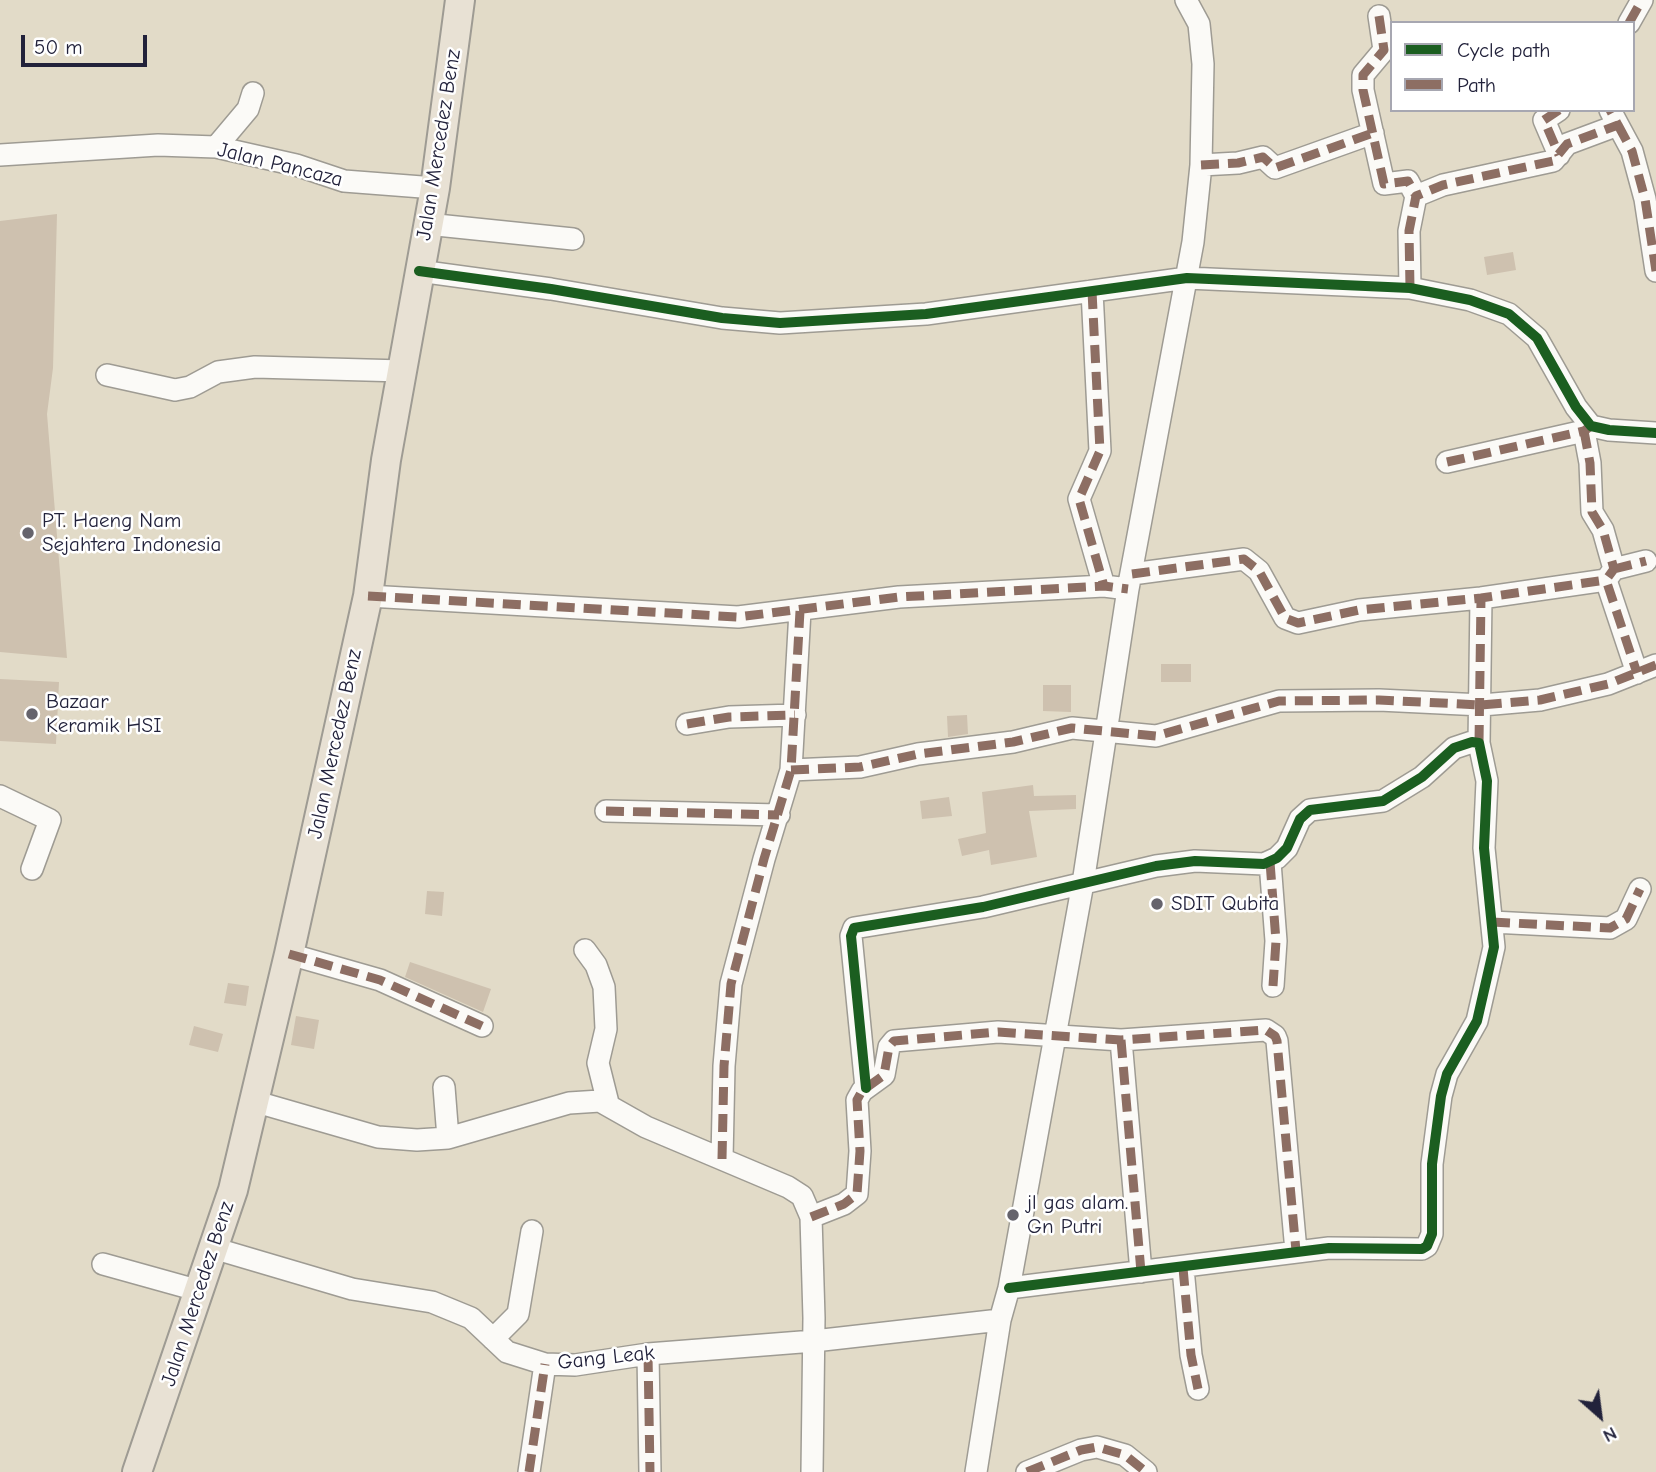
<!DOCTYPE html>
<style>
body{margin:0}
#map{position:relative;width:1656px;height:1472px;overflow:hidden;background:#e2dbc8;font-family:"Comic Neue",sans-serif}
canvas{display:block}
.legend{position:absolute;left:1390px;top:21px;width:245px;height:91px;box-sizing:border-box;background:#fff;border:2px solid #a7a7b1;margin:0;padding:9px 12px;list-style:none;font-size:21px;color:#22223b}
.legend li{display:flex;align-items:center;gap:14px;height:35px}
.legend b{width:35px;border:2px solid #a7a7b1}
.north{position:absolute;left:1565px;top:1381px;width:70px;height:70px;-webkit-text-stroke:5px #fff;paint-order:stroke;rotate:152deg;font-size:19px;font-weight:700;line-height:28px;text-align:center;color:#22223b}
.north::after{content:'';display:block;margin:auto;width:24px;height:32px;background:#22223b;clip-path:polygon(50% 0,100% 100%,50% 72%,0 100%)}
.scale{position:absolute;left:21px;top:35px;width:126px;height:32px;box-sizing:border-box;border:4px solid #22223b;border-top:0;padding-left:9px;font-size:21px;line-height:24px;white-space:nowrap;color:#22223b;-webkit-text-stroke:5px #fff;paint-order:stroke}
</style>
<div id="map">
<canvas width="1656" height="1472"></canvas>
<ul class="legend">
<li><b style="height:9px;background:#1b5e20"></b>Cycle path</li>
<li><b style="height:9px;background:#8d6e63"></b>Path</li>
</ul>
<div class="north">N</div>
<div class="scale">50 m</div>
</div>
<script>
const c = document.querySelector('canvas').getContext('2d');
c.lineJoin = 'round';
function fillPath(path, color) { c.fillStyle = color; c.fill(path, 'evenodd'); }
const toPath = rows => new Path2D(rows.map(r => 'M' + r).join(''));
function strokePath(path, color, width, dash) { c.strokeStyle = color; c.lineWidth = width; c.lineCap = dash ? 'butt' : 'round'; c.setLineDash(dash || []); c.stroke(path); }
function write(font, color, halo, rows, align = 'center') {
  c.font = font + ' "Comic Neue",sans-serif'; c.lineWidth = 5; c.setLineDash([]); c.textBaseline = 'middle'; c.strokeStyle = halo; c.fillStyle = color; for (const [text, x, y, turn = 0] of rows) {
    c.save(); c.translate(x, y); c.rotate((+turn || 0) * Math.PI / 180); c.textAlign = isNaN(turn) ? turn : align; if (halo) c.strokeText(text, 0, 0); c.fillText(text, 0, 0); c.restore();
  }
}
fillPath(toPath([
 [57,214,53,368,47,414,67,658,0,652,0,221],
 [1513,252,1516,270,1487,275,1484,257],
 [1161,664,1191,664,1191,682,1161,682],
 [0,679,59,682,56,744,0,741],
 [1043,685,1071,685,1071,712,1043,711],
 [967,715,968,734,948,737,947,716],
 [1033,785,1034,796,1076,795,1076,809,1029,811,1037,857,991,865,989,850,962,856,958,839,986,833,982,792],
 [949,797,952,816,922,819,920,801],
 [427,891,444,892,442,916,425,914],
 [410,962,491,989,483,1012,405,977],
 [228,983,249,986,246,1006,224,1003],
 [296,1016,319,1020,314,1049,291,1045],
 [194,1026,223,1034,218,1052,189,1045]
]), '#cec1af');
const minor = toPath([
 [1379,16,1384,50,1363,75,1363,90,1384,184,1408,181,1416,196],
 [1629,23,1642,0],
 [1559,110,1544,120,1559,155],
 [1618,125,1632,151,1645,199,1656,271],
 [216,147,248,109,253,93],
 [0,155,158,145,216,147,296,165,344,181,435,188],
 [1201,165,1238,163,1263,157,1275,168,1373,133],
 [427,224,573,239],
 [419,271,551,289,722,318,780,323,926,314,1187,278,1410,288,1470,300,1509,314,1537,338,1576,407,1591,426,1609,430,1656,433],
 [1410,288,1409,231,1416,196,1443,185,1553,161,1567,144,1618,125,1610,110],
 [1092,291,1100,451,1079,499,1104,586],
 [107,375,175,390,190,387,218,372,255,367,403,371],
 [1584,431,1590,463,1592,512,1603,530,1614,569,1606,580,1637,673],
 [1447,462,1584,431,1591,426],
 [1614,569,1646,561],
 [1132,574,1244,559,1259,571,1285,618,1298,623,1359,610,1481,598,1606,580],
 [368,596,738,617,899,597,1104,586,1128,589],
 [687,724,729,717,795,715],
 [1479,743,1481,598],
 [791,770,860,767,918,754,1013,742,1072,728,1156,736,1279,701,1379,700,1482,705,1540,700,1608,684,1656,665],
 [0,796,50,820,32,869],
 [606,811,779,815],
 [1270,862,1276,941,1273,986],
 [1492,922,1610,928,1626,919,1640,889],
 [585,950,596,965,604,987,606,1029,598,1063,608,1103],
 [289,954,380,980,482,1026],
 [1121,1040,1141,1272],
 [444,1087,448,1138],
 [866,1088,851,936,854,928,983,907,1156,866,1195,861,1264,864,1277,858,1287,848,1300,819,1310,810,1383,801,1422,777,1454,748,1472,742,1479,743,1487,781,1484,848,1494,947,1477,1021,1447,1074,1441,1096,1432,1164,1432,1234,1427,1246,1422,1249,1329,1248,1009,1288],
 [253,1101,378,1137,417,1140,448,1138,569,1103,600,1101,646,1127,788,1187,802,1196,811,1217,814,1318,812,1472],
 [722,1159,724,1066,731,984,764,859,791,770,800,611],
 [811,1217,844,1204,857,1194,860,1151,857,1100,862,1091,884,1075,889,1047,894,1041,998,1032,1121,1040,1266,1030,1275,1036,1277,1041,1296,1251],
 [213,1248,352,1289,432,1302,471,1318,507,1352,545,1364,575,1365,648,1354,814,1341,1000,1320],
 [103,1264,200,1291],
 [1183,1268,1191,1355,1198,1389],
 [493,1339,518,1314,532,1231],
 [648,1354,650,1472],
 [529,1472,545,1364],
 [976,1472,1000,1320,1009,1288,1083,883,1128,589,1193,242,1201,165,1203,64,1199,24,1186,0],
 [1027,1472,1081,1450,1097,1447,1125,1455,1146,1472]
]);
const major = toPath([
 [137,1472,233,1190,289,954,368,596,386,460,435,188,460,0]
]);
strokePath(minor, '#9e9b93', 24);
strokePath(major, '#9e9b93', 32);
strokePath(minor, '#fbfaf7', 21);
strokePath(major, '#e8e1d4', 28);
strokePath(toPath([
 [1379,16,1384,50,1363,75,1363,90,1384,184,1408,181,1416,196],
 [1629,23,1642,0],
 [1559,110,1544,120,1559,155],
 [1618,125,1632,151,1645,199,1656,271],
 [1201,165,1238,163,1263,157,1275,168,1373,133],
 [1410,288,1409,231,1416,196,1443,185,1553,161,1567,144,1618,125,1610,110],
 [1092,291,1100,451,1079,499,1104,586],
 [1584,431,1590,463,1592,512,1603,530,1614,569,1606,580,1637,673],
 [1447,462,1584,431,1591,426],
 [1614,569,1646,561],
 [1132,574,1244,559,1259,571,1285,618,1298,623,1359,610,1481,598,1606,580],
 [368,596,738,617,899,597,1104,586,1128,589],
 [687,724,729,717,795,715],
 [1479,743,1481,598],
 [791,770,860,767,918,754,1013,742,1072,728,1156,736,1279,701,1379,700,1482,705,1540,700,1608,684,1656,665],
 [606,811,779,815],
 [1270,862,1276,941,1273,986],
 [1492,922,1610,928,1626,919,1640,889],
 [289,954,380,980,482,1026],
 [1121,1040,1141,1272],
 [722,1159,724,1066,731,984,764,859,791,770,800,611],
 [811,1217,844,1204,857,1194,860,1151,857,1100,862,1091,884,1075,889,1047,894,1041,998,1032,1121,1040,1266,1030,1275,1036,1277,1041,1296,1251],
 [1183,1268,1191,1355,1198,1389],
 [648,1354,650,1472],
 [529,1472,545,1364],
 [1027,1472,1081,1450,1097,1447,1125,1455,1146,1472]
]), '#8d6e63', 9, [18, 9]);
strokePath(toPath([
 [419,271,551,289,722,318,780,323,926,314,1187,278,1410,288,1470,300,1509,314,1537,338,1576,407,1591,426,1609,430,1656,433],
 [866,1088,851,936,854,928,983,907,1156,866,1195,861,1264,864,1277,858,1287,848,1300,819,1310,810,1383,801,1422,777,1454,748,1472,742,1479,743,1487,781,1484,848,1494,947,1477,1021,1447,1074,1441,1096,1432,1164,1432,1234,1427,1246,1422,1249,1329,1248,1009,1288]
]), '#1b5e20', 10);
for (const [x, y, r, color] of [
 [28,533,7,"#65636c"],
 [32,714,7,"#65636c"],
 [1157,904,7,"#65636c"],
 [1013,1215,7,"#65636c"]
]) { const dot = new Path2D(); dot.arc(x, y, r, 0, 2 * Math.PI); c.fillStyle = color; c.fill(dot); strokePath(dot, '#fff', 2.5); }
write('21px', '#22223b', '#fff', [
 ["Jalan Mercedez Benz",439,145,-81],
 ["Jalan Pancaza",280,165,14],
 ["Jalan Mercedez Benz",335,744,-78],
 ["Jalan Mercedez Benz",198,1294,-72],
 ["Gang Leak",606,1358,-6]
]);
write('21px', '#22223b', '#fff', [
 ["PT. Haeng Nam",42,521],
 ["Sejahtera Indonesia",42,545],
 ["Bazaar",46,702],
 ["Keramik HSI",46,726],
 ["SDIT Qubita",1171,904],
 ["jl gas alam.",1027,1203],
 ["Gn Putri",1027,1227]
], 'left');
</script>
